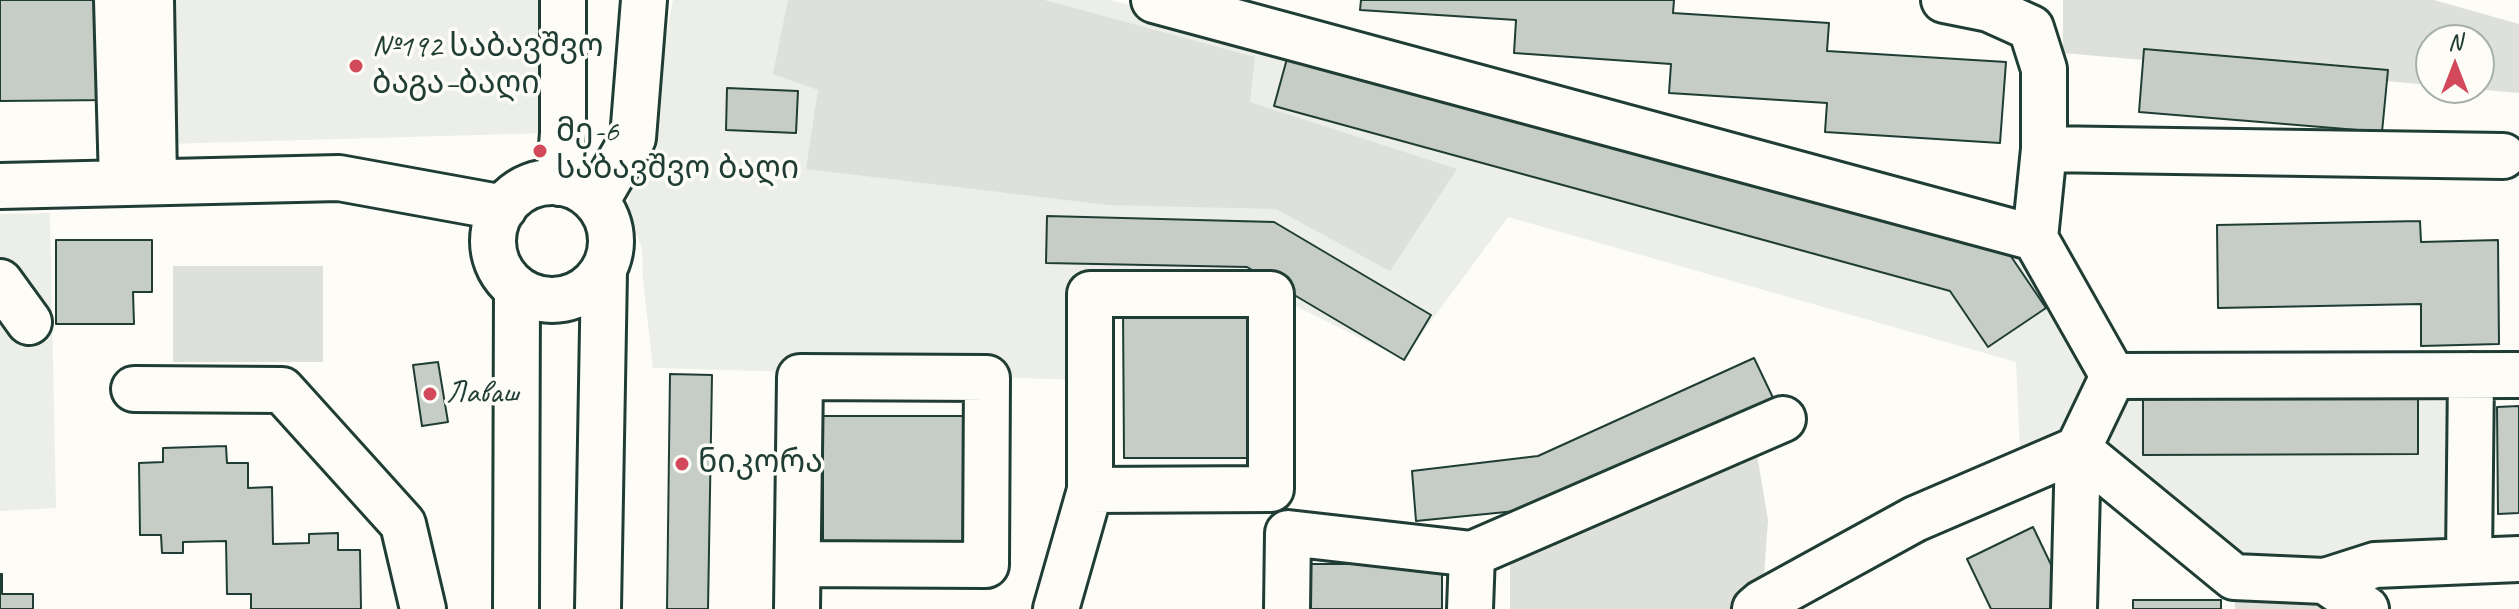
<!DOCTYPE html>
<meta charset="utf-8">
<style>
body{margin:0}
#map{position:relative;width:2519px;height:609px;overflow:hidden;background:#fdfcf7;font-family:Caveat,sans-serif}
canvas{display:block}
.north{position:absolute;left:2415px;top:24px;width:80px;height:80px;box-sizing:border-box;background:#fdfcf7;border:2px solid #a4b0a9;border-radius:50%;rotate:0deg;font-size:22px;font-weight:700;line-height:32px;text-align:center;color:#1f3d34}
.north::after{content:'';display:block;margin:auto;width:28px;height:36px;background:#d1495b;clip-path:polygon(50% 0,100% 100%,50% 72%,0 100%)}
</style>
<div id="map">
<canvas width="2519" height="609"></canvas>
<div class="north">N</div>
</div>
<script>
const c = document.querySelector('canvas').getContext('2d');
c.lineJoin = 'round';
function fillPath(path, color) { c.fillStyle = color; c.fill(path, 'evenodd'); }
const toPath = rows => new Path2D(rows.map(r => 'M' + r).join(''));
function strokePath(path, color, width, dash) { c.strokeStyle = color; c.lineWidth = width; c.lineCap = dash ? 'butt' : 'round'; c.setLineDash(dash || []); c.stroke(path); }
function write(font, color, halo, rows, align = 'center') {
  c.font = font + ' Caveat,"Noto Sans Georgian",sans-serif'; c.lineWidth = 7; c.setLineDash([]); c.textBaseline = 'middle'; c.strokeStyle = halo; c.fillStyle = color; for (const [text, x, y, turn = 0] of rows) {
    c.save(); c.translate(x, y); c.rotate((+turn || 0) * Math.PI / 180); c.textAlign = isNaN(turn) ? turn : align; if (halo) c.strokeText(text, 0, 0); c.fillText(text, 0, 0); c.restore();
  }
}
fillPath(toPath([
 [129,0,584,0,582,132,130,145],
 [673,0,1110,0,2035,238,2113,376,2519,397,2487,398,2479,535,2234,577,2078,449,2021,473,2016,362,1508,217,1403,359,1271,294,1090,294,1090,380,653,368,643,279,642,249,638,237,624,216,646,142],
 [50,213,56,508,0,511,0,214]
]), '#eceee9');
fillPath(toPath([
 [788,0,1044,0,1255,57,1250,102,1457,169,1390,271,1276,209,1108,205,806,169,818,90,773,74],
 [2063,0,2434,0,2519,24,2519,93,2464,88,2479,88,2479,40,2431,40,2431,85,2063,53],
 [173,266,323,266,323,362,173,362],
 [1755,443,1768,520,1762,603,1755,609,1510,609,1510,556],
 [2234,577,2383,609,2235,609]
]), '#dde0db');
const building = toPath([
 [0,0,109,0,111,100,0,101,0,0],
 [1361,0,1674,0,1673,13,1829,23,1827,51,2006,62,2000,143,1825,132,1827,103,1669,93,1671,64,1514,53,1516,20,1360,10,1361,0],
 [2144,49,2388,70,2382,132,2139,112,2144,49],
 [1288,55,2008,252,2046,308,1988,347,1950,291,1274,106,1288,55],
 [727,88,798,91,796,133,726,130,727,88],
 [1047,216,1274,222,1431,315,1404,360,1247,267,1046,263,1047,216],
 [2420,221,2421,242,2498,240,2499,344,2421,346,2421,304,2218,308,2217,225,2420,221],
 [56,240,152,240,152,292,133,292,134,324,56,324,56,240],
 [1123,310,1255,310,1255,458,1124,458,1123,310],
 [1754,358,1776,404,1546,508,1416,521,1412,471,1538,456,1754,358],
 [438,362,448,422,422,426,413,365,438,362],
 [670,374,712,375,708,609,667,609,670,374],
 [2418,396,2418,454,2143,455,2143,398,2418,396],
 [2519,406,2519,513,2498,514,2497,407,2519,406],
 [823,416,967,416,967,551,823,551,823,416],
 [226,446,227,463,248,463,248,488,272,487,273,544,309,543,309,534,338,533,338,550,360,550,361,609,251,609,251,594,227,594,226,541,183,542,183,553,162,553,161,535,140,535,139,463,163,462,163,448,226,446],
 [2033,527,2068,600,2050,609,1991,609,1967,559,2033,527],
 [1311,564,1442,564,1442,609,1311,609,1311,564],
 [0,574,2,574,2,594,33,594,33,609,0,609,0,574],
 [2133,600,2221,600,2221,609,2133,609,2133,600]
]);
fillPath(building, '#c6cdc7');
strokePath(building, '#1f3d34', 2);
const minor = toPath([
 [117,0,122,183],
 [151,0,154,181],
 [1154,0,2035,238,2113,376,2078,449,2074,609],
 [1944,0,1989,9,2031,28,2044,69,2044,149,2035,238],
 [2044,149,2503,156],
 '493 241a59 59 0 1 1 118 0a59 59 0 1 1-118 0Z',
 [559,183,563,133,563,0],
 [0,186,339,178,504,208],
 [596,202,633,138,644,0],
 [0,282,29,322],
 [2113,376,2519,375],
 [134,389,282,390,403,524,423,609],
 [2078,449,2234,577,2325,581,2366,609],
 [1472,554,1783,419],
 [2469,559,2471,375],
 [2325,581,2375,565,2519,559],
 [516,609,517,289],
 [598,609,604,271],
 [797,609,800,377,987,378,986,565,799,564],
 [1056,609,1090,490,1090,294,1271,294,1271,489,1090,490],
 [1287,609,1288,533,1472,554,1470,609],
 [1755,609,1762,603,1915,519,2078,449]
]);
strokePath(minor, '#1f3d34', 50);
strokePath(minor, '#fdfcf7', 44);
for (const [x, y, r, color] of [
 [356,66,8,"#d1495b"],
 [540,151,8,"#d1495b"],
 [430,394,8,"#d1495b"],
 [682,464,8,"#d1495b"]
]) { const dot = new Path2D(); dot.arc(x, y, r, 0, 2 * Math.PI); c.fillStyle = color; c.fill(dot); strokePath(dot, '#fdfcf7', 3); }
write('32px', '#1f3d34', '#fdfcf7', [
 ["№192 საბავშვო",372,48],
 ["ბაგა–ბაღი",372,85],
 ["მე-6",556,133],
 ["საბავშვო ბაღი",556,170],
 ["Лаваш",446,394],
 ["ნიკორა",698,464]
], 'left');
</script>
